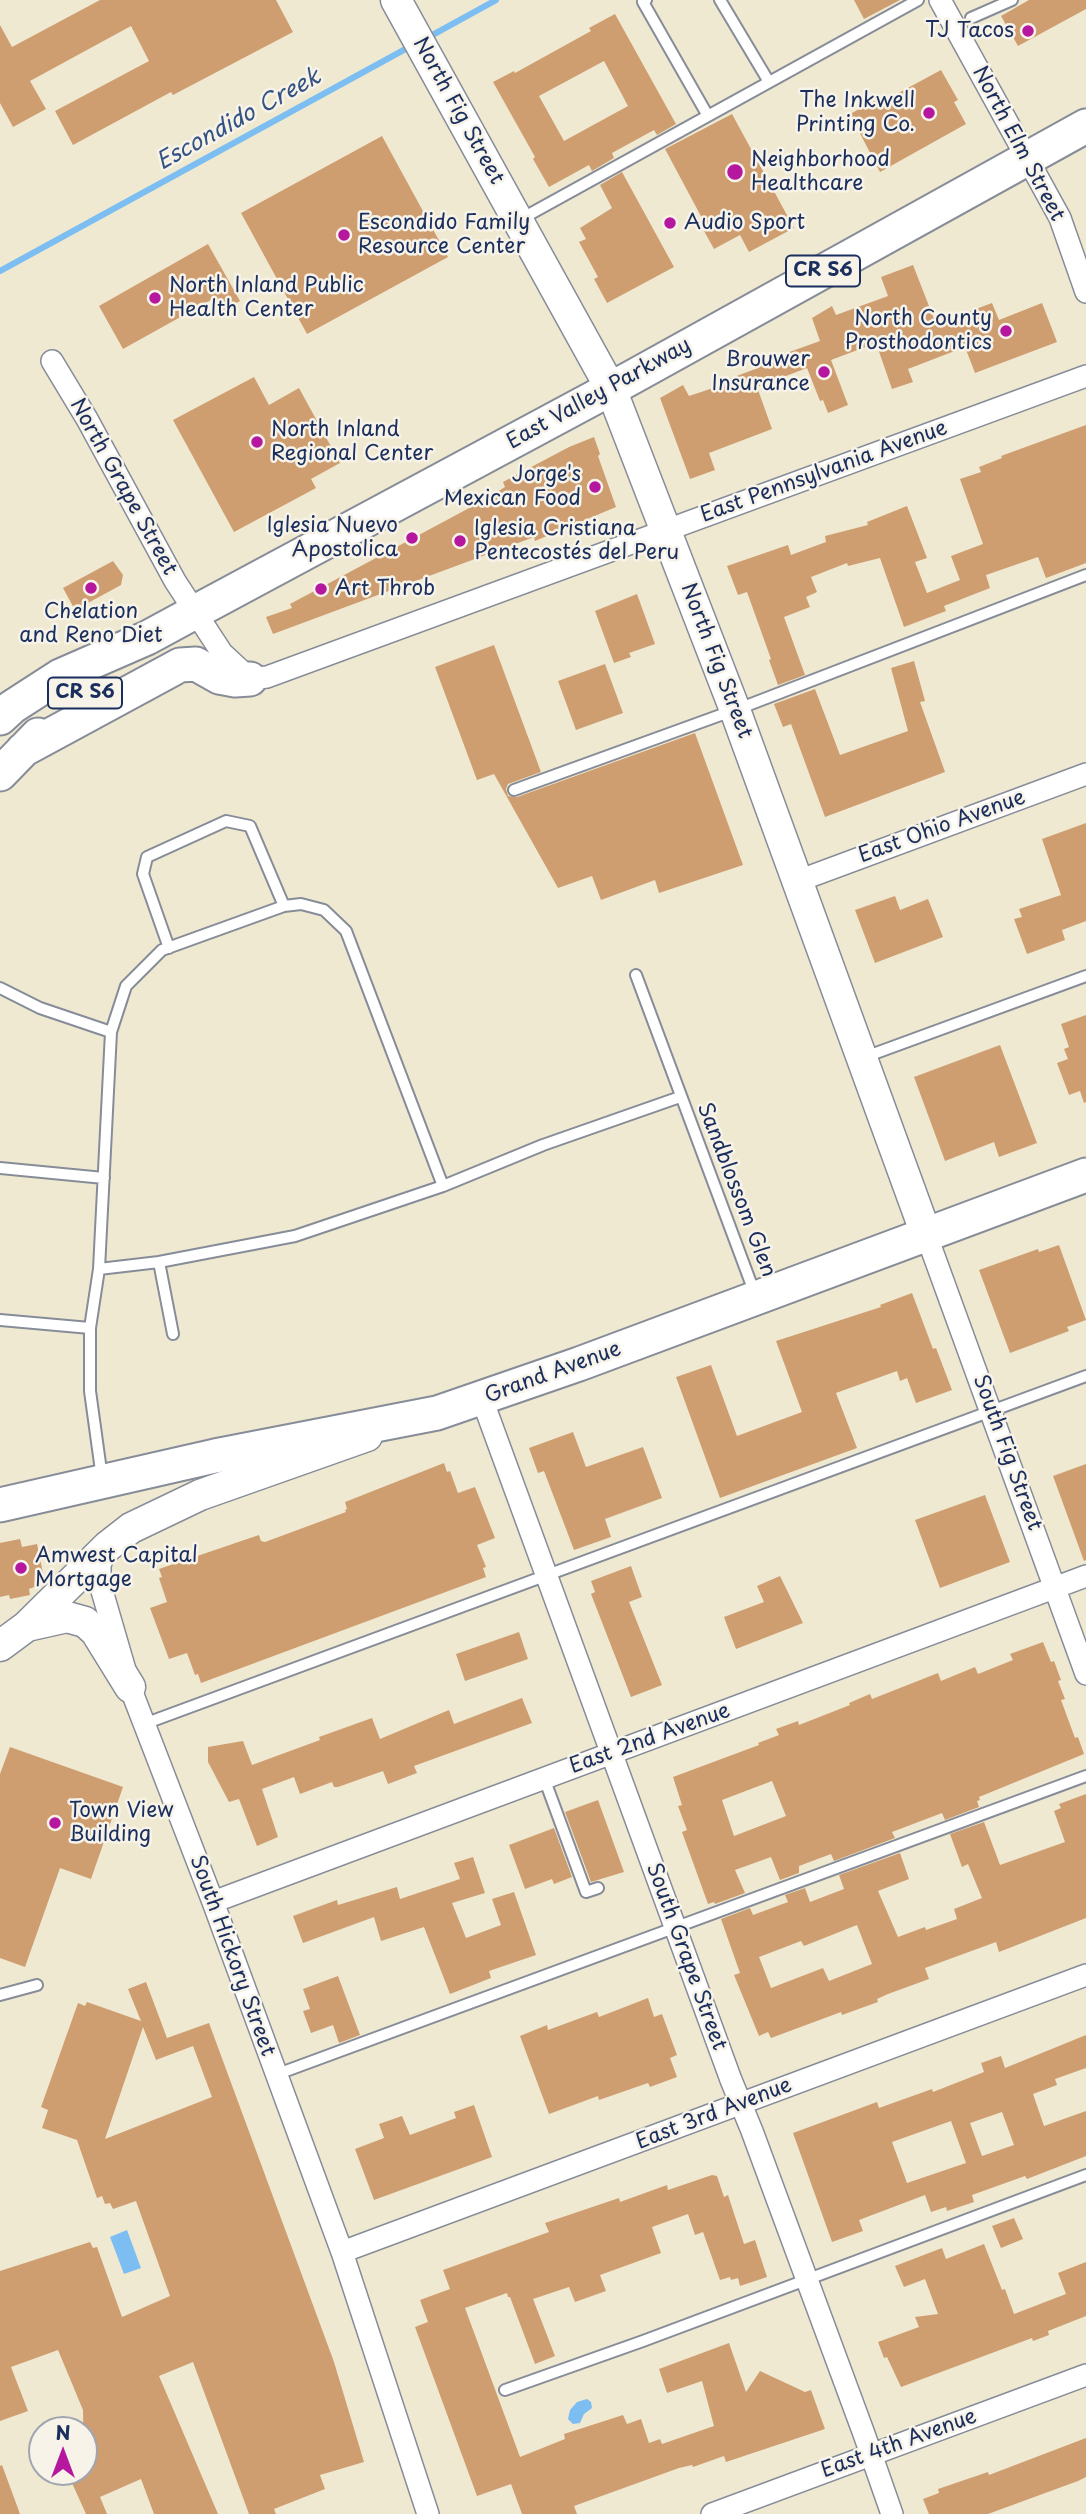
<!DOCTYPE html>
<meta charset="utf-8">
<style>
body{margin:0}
#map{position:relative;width:1086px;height:2514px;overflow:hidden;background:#f0e9d1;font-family:"Playpen Sans",sans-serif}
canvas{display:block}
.north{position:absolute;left:28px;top:2416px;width:70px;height:70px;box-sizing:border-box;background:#f7f3e8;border:2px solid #9fa5b1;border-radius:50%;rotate:0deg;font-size:19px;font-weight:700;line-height:28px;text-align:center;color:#1b2f5e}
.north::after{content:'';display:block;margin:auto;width:24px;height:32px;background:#b5179e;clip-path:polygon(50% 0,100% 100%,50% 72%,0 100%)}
</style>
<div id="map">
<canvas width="1086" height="2514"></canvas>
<div class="north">N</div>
</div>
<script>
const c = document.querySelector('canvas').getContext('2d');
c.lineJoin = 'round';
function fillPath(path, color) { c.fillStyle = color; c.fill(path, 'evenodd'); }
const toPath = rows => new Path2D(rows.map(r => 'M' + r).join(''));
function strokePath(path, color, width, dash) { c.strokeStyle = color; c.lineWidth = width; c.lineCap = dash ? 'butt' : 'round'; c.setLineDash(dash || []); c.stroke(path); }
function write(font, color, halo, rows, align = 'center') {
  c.font = font + ' "Playpen Sans",sans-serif'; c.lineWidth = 5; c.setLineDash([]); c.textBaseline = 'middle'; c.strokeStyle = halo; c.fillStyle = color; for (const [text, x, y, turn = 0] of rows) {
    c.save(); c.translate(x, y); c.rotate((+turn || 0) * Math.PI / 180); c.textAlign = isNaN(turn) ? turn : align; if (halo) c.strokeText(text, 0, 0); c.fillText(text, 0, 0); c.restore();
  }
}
fillPath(toPath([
 [127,2230,141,2268,124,2274,110,2237],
 [587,2399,591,2402,592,2408,584,2414,580,2423,573,2424,568,2419,570,2410,577,2402]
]), '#7cbef1');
strokePath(toPath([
 [427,38,496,0],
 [0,271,411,46]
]), '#7cbef1', 6);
fillPath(toPath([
 [100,0,276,0,293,32,173,95,171,92,73,145,55,111,149,61,131,26,30,81,46,109,13,127,0,103,0,25,12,47],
 [854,0,900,0,864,19],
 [1029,0,1086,0,1086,9,1018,46,1001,16],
 [615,14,676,124,657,135,654,130,612,153,614,158,592,171,589,165,549,187,533,159,535,157,493,82,514,71,515,73,591,31,589,28],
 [604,61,628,106,564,141,539,96],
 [941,70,958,100,954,102,966,124,880,172,850,114,878,99,880,103],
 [732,114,794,228,749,252,740,235,714,249,699,222,703,220,665,149],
 [382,136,448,257,307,334,241,213],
 [622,172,674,267,607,303,594,279,598,277,579,242,586,239,580,228,612,208,600,185],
 [208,244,240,301,218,313,211,300,123,349,99,306],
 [913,265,936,324,992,303,999,320,1042,303,1057,342,975,373,965,347,908,369,913,382,892,389,876,343,831,360,848,405,828,413,823,400,820,401,807,368,757,387,772,429,709,453,715,470,690,479,660,398,683,385,689,396,719,386,718,383,758,368,756,364,820,341,812,318,832,306,836,315,888,296,881,277],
 [254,377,269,405,299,388,340,463,311,479,316,488,234,532,173,420],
 [1086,425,1086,563,1046,578,1038,557,986,575,990,588,944,606,946,611,904,627,880,558,848,566,847,563,811,577,817,592,806,597,810,607,784,617,805,675,778,685,769,660,771,659,747,592,738,595,727,566,788,545,791,555,826,542,825,536,868,525,867,522,907,506,927,558,915,562,927,593,960,580,951,556,983,544,960,479,981,472,979,467,1002,458,1001,456],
 [594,437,600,454,598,456,616,507,535,541,534,537,273,634,266,617,292,608,290,604,486,499,505,487,503,482,569,447],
 [113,561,123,575,121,585,75,610,63,588],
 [637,594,655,644,629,653,631,657,614,663,595,611],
 [494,645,541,772,508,784,506,789,508,796,517,797,695,733,743,865,659,893,655,880,601,900,592,876,558,888,494,774,477,780,435,667],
 [914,661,925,701,920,702,945,772,825,817,791,724,783,727,774,704,815,689,840,755,908,731,891,668],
 [605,664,623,713,576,730,558,681],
 [1086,823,1086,921,1062,930,1065,940,1027,954,1014,919,1022,917,1019,909,1061,895,1042,839],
 [895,896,900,910,928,899,943,937,875,963,855,910],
 [1086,1015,1086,1102,1084,1103,1080,1091,1069,1095,1057,1063,1068,1059,1064,1049,1069,1047,1061,1024],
 [1000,1045,1037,1143,999,1157,994,1142,945,1161,914,1077],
 [1059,1245,1086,1320,1067,1327,1069,1331,1010,1353,979,1270,1038,1249,1039,1252],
 [912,1293,933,1349,936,1348,952,1390,916,1403,907,1378,900,1381,897,1371,836,1393,857,1448,720,1498,676,1377,711,1365,737,1436,802,1412,776,1341,881,1307,880,1305],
 [573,1432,586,1467,643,1447,662,1498,605,1519,611,1537,574,1550,544,1471,538,1473,529,1448],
 [444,1463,447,1472,450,1471,458,1493,475,1487,495,1538,477,1545,486,1567,483,1568,486,1577,201,1683,198,1674,195,1675,187,1653,169,1659,150,1608,167,1602,159,1578,162,1577,159,1569,259,1535,261,1541,265,1542,346,1512,345,1510,347,1509,345,1502],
 [1086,1464,1086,1560,1084,1561,1053,1476],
 [985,1495,1010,1562,940,1588,915,1520],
 [20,1539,22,1547,37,1544,45,1583,29,1589,30,1595,10,1599,9,1595,0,1597,0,1543],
 [631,1566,642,1597,629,1602,662,1685,631,1697,591,1594,595,1592,591,1581],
 [780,1576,803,1623,736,1649,724,1617,764,1602,757,1586],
 [519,1632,528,1659,465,1681,456,1654],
 [1043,1642,1051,1662,1054,1661,1061,1680,1058,1681,1065,1699,1061,1700,1075,1738,1078,1737,1084,1754,979,1797,980,1800,977,1801,979,1807,945,1820,942,1813,892,1832,895,1838,834,1861,831,1854,799,1866,799,1873,780,1880,771,1857,735,1870,745,1893,715,1904,714,1902,708,1904,682,1832,687,1830,678,1806,682,1805,673,1777,759,1745,758,1743,779,1735,776,1729,798,1721,799,1725,850,1705,849,1703,870,1694,872,1699,938,1673,941,1681,975,1667,978,1674,1013,1660,1010,1654],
 [772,1781,786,1816,734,1836,722,1800],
 [522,1698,532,1723,414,1766,417,1773,388,1784,383,1771,338,1787,334,1787,332,1782,300,1794,294,1777,262,1789,278,1837,257,1846,239,1799,229,1802,208,1762,208,1747,243,1741,252,1765,320,1740,319,1737,372,1718,380,1739,449,1710,454,1724],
 [10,1747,123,1787,91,1879,60,1868,25,1967,0,1958,0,1774],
 [1086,1794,1086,1918,999,1952,996,1942,925,1968,929,1979,888,1994,877,1999,878,2002,842,2015,841,2012,771,2038,768,2032,759,2036,734,1975,740,1973,721,1919,750,1908,753,1915,788,1902,785,1895,805,1888,810,1902,844,1889,839,1875,900,1853,909,1879,878,1891,898,1937,925,1927,926,1930,957,1919,954,1909,982,1898,968,1864,962,1867,950,1834,984,1822,1000,1865,1065,1842,1054,1811,1061,1808,1059,1804],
 [857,1925,872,1964,829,1981,823,1968,771,1988,759,1957,801,1941,804,1946],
 [598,1800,624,1872,591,1882,565,1812],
 [554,1828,572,1877,554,1884,552,1879,525,1889,509,1845],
 [473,1857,485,1893,452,1903,466,1938,501,1925,492,1899,514,1892,536,1955,489,1971,491,1978,450,1994,424,1927,381,1941,374,1917,303,1943,293,1916,337,1900,338,1905,397,1887,400,1899,460,1879,454,1863],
 [338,1976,360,2035,339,2043,333,2025,311,2033,303,2011,310,2009,303,1989],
 [146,1982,167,2038,209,2023,334,2362,364,2462,320,2475,325,2489,274,2509,276,2514,249,2514,193,2362,159,2376,218,2514,154,2514,141,2479,100,2497,107,2514,86,2514,67,2472,84,2472,83,2410,58,2350,11,2367,28,2411,0,2421,0,2271,90,2242,93,2248,97,2247,122,2317,170,2296,136,2201,113,2209,110,2203,105,2204,102,2196,97,2198,77,2140,42,2128,48,2110,41,2107,78,2003,85,2006,87,2002,141,2021,128,1989],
 [143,2027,156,2060,193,2046,212,2097,105,2139],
 [648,1998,654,2017,662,2014,677,2055,670,2058,677,2077,650,2087,648,2083,599,2100,598,2096,549,2114,520,2036,547,2025,548,2030,597,2012,599,2017],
 [1086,2035,1086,2068,1055,2079,1057,2085,1033,2094,1044,2126,1086,2111,1086,2156,1027,2179,1025,2176,972,2195,974,2202,947,2211,946,2207,931,2212,925,2195,859,2220,863,2231,832,2242,793,2133,877,2102,879,2108,932,2089,933,2092,984,2072,981,2063,1001,2056,1005,2068],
 [1002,2112,1014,2145,982,2156,970,2123],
 [951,2121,966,2163,907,2183,892,2142],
 [474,2105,492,2157,374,2200,355,2149,384,2138,379,2124,402,2116,410,2135,456,2118,454,2112],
 [712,2175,717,2176,724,2197,728,2195,744,2244,755,2240,767,2277,740,2286,738,2278,731,2280,730,2277,720,2280,703,2232,695,2235,688,2214,652,2227,661,2253,600,2275,606,2291,575,2302,569,2287,533,2299,555,2356,535,2364,510,2297,508,2297,507,2293,465,2308,520,2457,565,2439,564,2434,623,2415,627,2424,641,2419,649,2443,660,2439,662,2444,714,2426,702,2381,667,2393,659,2369,729,2343,746,2392,760,2371,805,2392,811,2390,825,2429,726,2462,724,2456,693,2467,692,2465,679,2468,574,2506,577,2514,522,2514,511,2484,477,2496,415,2327,428,2322,420,2300,450,2289,443,2270,549,2232,545,2223,619,2198,620,2202,667,2185,668,2190],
 [1014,2218,1023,2239,1001,2248,992,2226],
 [984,2244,1002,2290,1005,2289,1014,2314,1066,2294,1058,2273,1086,2262,1086,2316,1048,2331,1049,2335,1033,2341,1032,2338,901,2387,887,2357,884,2358,878,2342,919,2327,915,2317,938,2314,925,2279,904,2287,895,2266,942,2248,946,2259],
 [1086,2438,1086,2477,1078,2481,988,2514,929,2514,923,2499,939,2493,938,2489,988,2472,989,2475],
 [2,2465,20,2514,0,2514,0,2466]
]), '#ce9e71');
const lane = toPath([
 [646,0,643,2,708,116],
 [720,0,769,82],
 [971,18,1012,0],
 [521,219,918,0],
 [514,790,751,704,1086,575],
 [169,948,143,874,147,857,226,821,250,826,284,906],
 [636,975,755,1294],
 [0,988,40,1008,111,1032],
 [865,1057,1086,976],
 [0,1168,104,1178],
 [159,1262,173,1334],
 [99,1269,111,1032,126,986,162,950,284,906,301,904,324,910,346,931,443,1186],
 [0,1320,90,1328],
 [102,1478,90,1391,90,1328,99,1269,159,1262,295,1236,443,1186,543,1145,680,1097],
 [144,1724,1086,1376],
 [544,1778,586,1892,598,1888],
 [0,1995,37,1985],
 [275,2075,1086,1776],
 [505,2390,643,2341,1086,2175]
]);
const street = toPath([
 [940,0,1060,218,1086,292],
 [52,361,87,419,175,581,222,653,250,679,267,677,1086,376],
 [798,881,1086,774],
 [926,1234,1086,1674],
 [482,1399,731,2080,752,2131,864,2434,892,2514],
 [107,1548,100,1565,100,1584,130,1687,213,1902,342,2252,428,2514],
 [213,1902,1086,1576],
 [342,2252,1086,1975],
 [712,2514,1086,2375]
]);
const secondary = toPath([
 [396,0,611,389,735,710,926,1234],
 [27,1626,67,1617,85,1622,96,1632,130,1687],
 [0,1646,27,1626,108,1546,131,1528,200,1495,367,1436]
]);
const primary = toPath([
 [0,718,12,707,60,676,147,638,195,612,629,379,1086,126],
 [23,750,180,665,196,664,219,677,235,680,250,679],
 [0,774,38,735],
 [0,1505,215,1456,437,1413,579,1364,1086,1175]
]);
strokePath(lane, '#868c98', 14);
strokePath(street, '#868c98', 24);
strokePath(secondary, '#868c98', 33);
strokePath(primary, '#868c98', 37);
strokePath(lane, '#fff', 10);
strokePath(street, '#fff', 21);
strokePath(secondary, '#fff', 30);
strokePath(primary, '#fff', 33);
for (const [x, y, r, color] of [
 [1028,31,7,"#b5179e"],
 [929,113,7,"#b5179e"],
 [735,172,9,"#b5179e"],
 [670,223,7,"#b5179e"],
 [344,235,7,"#b5179e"],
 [155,298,7,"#b5179e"],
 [1006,331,7,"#b5179e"],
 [824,372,7,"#b5179e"],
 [257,442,7,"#b5179e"],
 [595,487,7,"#b5179e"],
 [412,538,7,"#b5179e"],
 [460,541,7,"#b5179e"],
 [91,588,7,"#b5179e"],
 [321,589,7,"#b5179e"],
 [21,1568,7,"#b5179e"],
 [55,1823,7,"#b5179e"]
]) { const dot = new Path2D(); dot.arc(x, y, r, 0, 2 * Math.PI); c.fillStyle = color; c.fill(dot); strokePath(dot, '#f7f3e8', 2.5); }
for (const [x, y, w] of [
 [823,271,74],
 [85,693,74]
]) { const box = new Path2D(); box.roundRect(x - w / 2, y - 15.5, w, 31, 5); c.fillStyle = '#f7f3e8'; c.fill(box); strokePath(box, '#1b2f5e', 2); }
write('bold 19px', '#1b2f5e', null, [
 ["CR S6",823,271],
 ["CR S6",85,693]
]);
write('21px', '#1b2f5e', '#f7f3e8', [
 ["TJ Tacos",1014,31,"right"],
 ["The Inkwell",915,101,"right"],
 ["Printing Co.",915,125,"right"],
 ["Neighborhood",751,160],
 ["Healthcare",751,184],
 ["Escondido Family",358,223],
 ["Resource Center",358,247],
 ["Audio Sport",684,223],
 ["North Inland Public",169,286],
 ["Health Center",169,310],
 ["North County",992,319,"right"],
 ["Prosthodontics",992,343,"right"],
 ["Brouwer",810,360,"right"],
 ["Insurance",810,384,"right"],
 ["North Inland",271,430],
 ["Regional Center",271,454],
 ["Jorge's",581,475,"right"],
 ["Mexican Food",581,499,"right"],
 ["Iglesia Nuevo",398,526,"right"],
 ["Apostolica",398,550,"right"],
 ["Iglesia Cristiana",474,529],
 ["Pentecostés del Peru",474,553],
 ["Art Throb",335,589],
 ["Chelation",91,612,"center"],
 ["and Reno Diet",91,636,"center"],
 ["Amwest Capital",35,1556],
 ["Mortgage",35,1580],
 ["Town View",69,1811],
 ["Building",69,1835]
], 'left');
write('21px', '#1b2f5e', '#f7f3e8', [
 ["North Fig Street",458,111,61],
 ["North Elm Street",1018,144,62],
 ["East Valley Parkway",599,394,-29],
 ["East Pennsylvania Avenue",824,472,-20],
 ["North Grape Street",123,487,61],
 ["North Fig Street",716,661,69],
 ["East Ohio Avenue",942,827,-20],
 ["Sandblossom Glen",736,1190,69],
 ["Grand Avenue",553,1373,-20],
 ["South Fig Street",1007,1453,70],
 ["East 2nd Avenue",650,1739,-20],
 ["South Hickory Street",232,1956,70],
 ["South Grape Street",686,1957,70],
 ["East 3rd Avenue",714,2114,-21],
 ["East 4th Avenue",899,2444,-20]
]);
write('italic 23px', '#335383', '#f7f3e8', [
 ["Escondido Creek",239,120,-29]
]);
</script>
